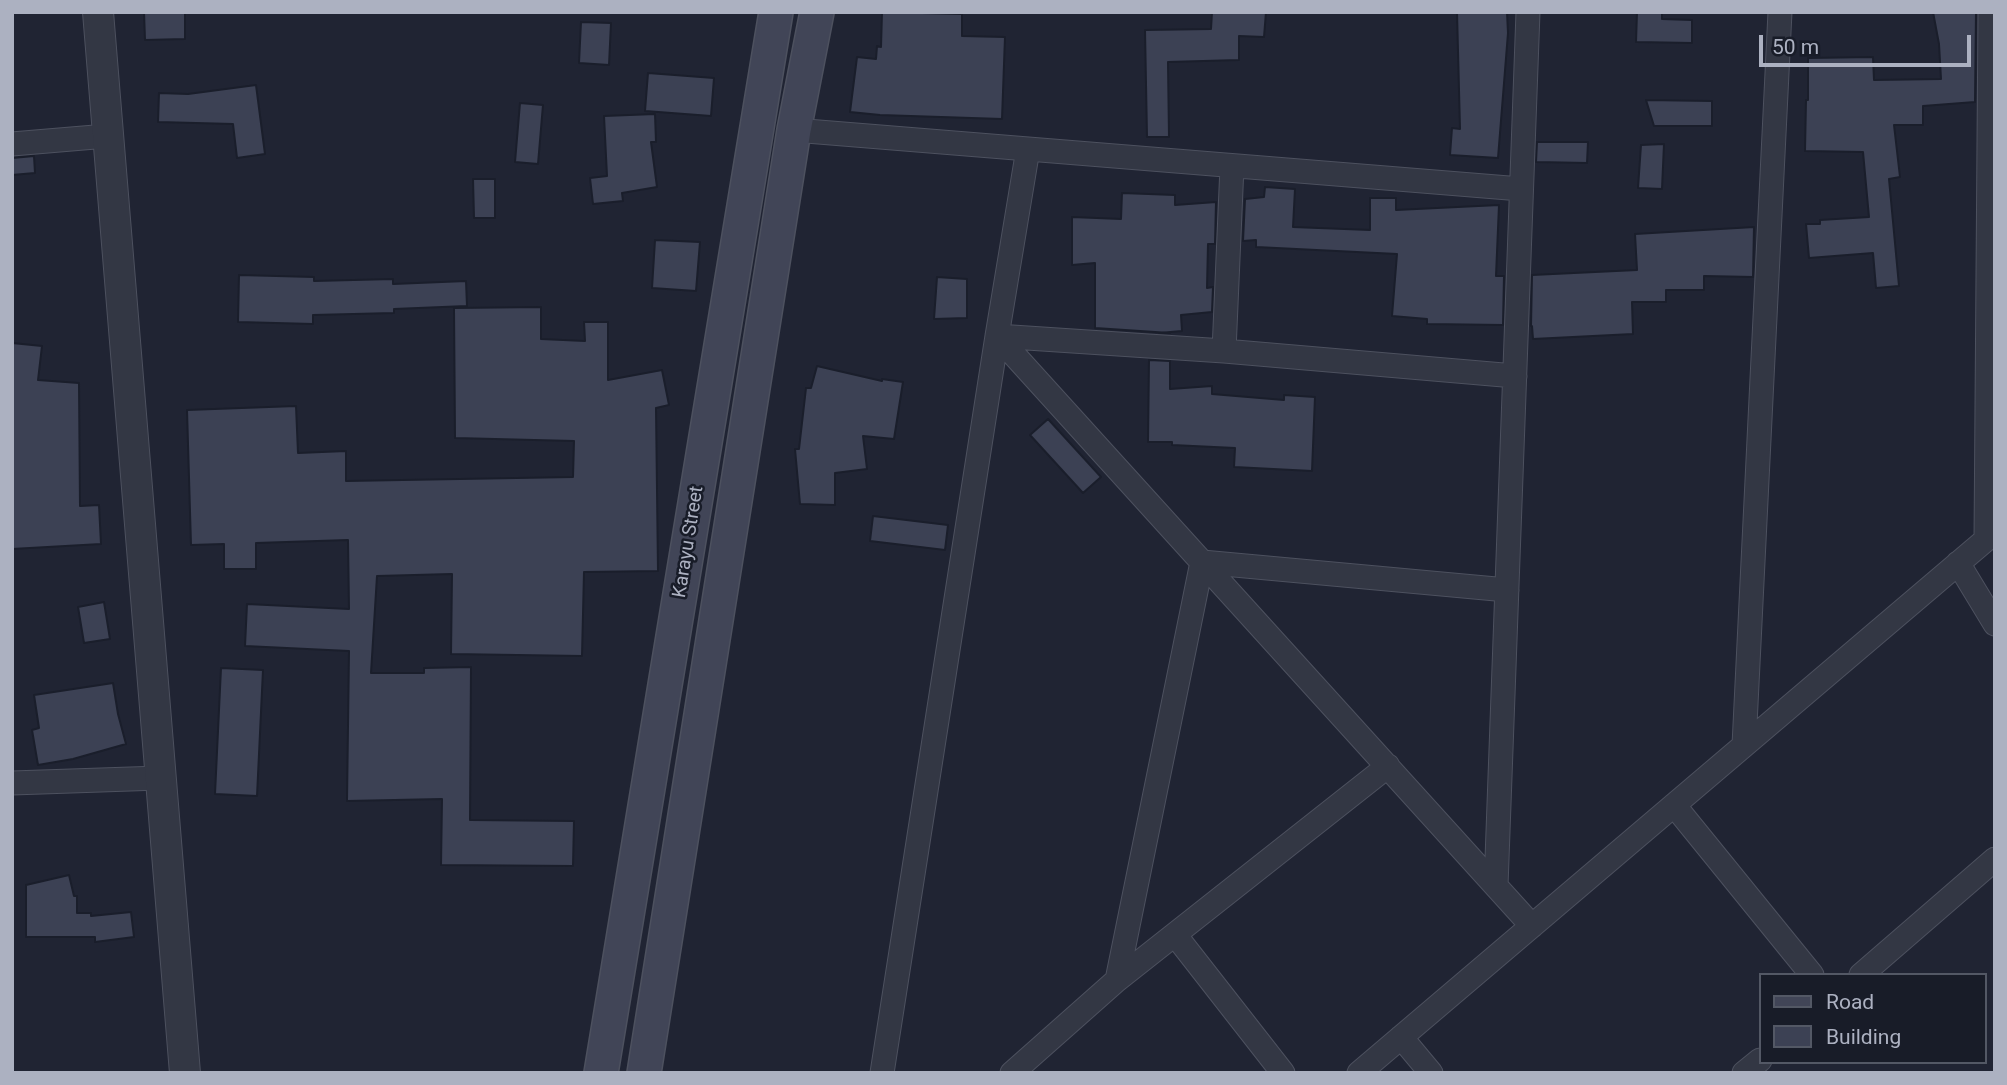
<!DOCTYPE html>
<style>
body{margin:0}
#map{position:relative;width:2007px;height:1085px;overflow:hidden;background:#202433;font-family:Roboto,sans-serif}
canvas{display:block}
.frame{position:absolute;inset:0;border:14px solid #acb1c1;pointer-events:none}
.legend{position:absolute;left:1759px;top:973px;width:228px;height:91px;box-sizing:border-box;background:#181c28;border:2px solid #535865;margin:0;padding:9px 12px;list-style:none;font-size:21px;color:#acb1c1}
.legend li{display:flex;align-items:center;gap:14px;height:35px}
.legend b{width:35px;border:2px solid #535865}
.scale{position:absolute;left:1759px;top:35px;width:212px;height:32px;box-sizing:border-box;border:4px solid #acb1c1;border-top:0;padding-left:9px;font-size:21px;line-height:24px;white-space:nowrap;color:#acb1c1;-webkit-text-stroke:5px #181c28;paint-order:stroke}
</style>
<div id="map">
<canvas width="2007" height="1085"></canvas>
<div class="frame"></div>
<ul class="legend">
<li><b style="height:9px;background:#414557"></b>Road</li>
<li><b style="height:19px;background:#3c4154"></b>Building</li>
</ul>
<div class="scale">50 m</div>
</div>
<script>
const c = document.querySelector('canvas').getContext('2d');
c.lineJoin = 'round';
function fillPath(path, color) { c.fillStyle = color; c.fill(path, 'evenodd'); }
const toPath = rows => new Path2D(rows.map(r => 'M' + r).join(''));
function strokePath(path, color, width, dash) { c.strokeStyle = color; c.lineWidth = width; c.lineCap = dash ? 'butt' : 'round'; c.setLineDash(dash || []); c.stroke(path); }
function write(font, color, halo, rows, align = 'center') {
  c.font = font + ' Roboto,sans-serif'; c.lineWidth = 5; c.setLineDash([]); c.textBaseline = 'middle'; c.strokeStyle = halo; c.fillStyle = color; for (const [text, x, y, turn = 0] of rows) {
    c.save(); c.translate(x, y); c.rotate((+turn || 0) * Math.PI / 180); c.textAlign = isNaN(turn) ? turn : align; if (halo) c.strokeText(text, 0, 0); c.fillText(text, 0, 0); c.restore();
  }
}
const building = toPath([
 [144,12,185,12,185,39,145,40,144,12],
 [882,12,962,14,962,36,1005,37,1002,119,880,115,850,112,857,57,876,59,877,46,881,47,882,12],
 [1212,12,1266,12,1264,37,1239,36,1239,60,1168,62,1169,137,1147,137,1145,30,1211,29,1212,12],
 [1457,12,1507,12,1508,33,1498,158,1450,155,1452,128,1460,129,1457,12],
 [1637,12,1662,12,1662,19,1692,20,1692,43,1636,42,1637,12],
 [1933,12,1976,12,1975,102,1923,106,1923,125,1894,125,1900,177,1889,179,1899,286,1876,288,1873,253,1809,258,1806,224,1820,224,1820,220,1869,217,1863,152,1805,151,1806,100,1808,100,1808,58,1873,57,1874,80,1941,79,1939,44,1933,12],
 [581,22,611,23,609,65,579,63,581,22],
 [648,73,714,78,711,116,645,111,648,73],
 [256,85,265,154,237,158,233,124,158,122,159,93,188,94,256,85],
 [1646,100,1712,101,1712,126,1654,126,1646,100],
 [520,103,543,105,538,164,515,162,520,103],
 [655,114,656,142,651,142,657,187,622,193,623,201,593,204,590,178,607,176,604,116,655,114],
 [1537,142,1588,142,1587,163,1536,162,1537,142],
 [1664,144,1662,189,1638,188,1641,145,1664,144],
 [34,156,35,173,12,175,12,158,34,156],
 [473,179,495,179,495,218,474,218,473,179],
 [1265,187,1295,189,1293,227,1370,230,1370,198,1396,198,1396,210,1499,205,1496,276,1504,276,1503,325,1427,324,1427,319,1392,316,1397,254,1256,247,1256,240,1243,241,1245,199,1264,197,1265,187],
 [1122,193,1175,195,1175,205,1216,202,1215,244,1208,244,1207,288,1213,287,1212,312,1181,315,1182,331,1159,333,1170,333,1095,328,1095,263,1072,265,1072,217,1121,219,1122,193],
 [1754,227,1753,277,1704,276,1704,290,1666,290,1666,302,1632,302,1633,334,1533,339,1532,326,1531,326,1532,275,1637,270,1635,234,1754,227],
 [655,240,700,242,696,291,652,288,655,240],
 [239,275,314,277,314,281,393,279,393,284,466,281,467,306,394,309,394,313,313,315,313,324,238,322,239,275],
 [937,277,967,279,967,318,934,319,937,277],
 [541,307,541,339,585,341,584,322,608,322,608,380,662,370,669,405,656,408,658,571,584,572,582,656,451,654,452,574,377,576,371,673,424,673,424,668,471,667,470,820,574,821,573,866,441,865,442,799,347,801,349,651,245,646,247,604,349,609,348,540,256,543,256,569,224,569,224,544,191,545,187,410,296,406,298,453,346,451,346,481,573,477,574,441,455,438,454,308,541,307],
 [12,343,42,346,38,380,79,383,80,506,99,505,101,544,12,549,12,343],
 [1149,360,1170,361,1170,389,1212,386,1212,394,1284,400,1284,395,1315,397,1312,471,1234,467,1235,448,1172,445,1172,442,1148,442,1149,360],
 [817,366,882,381,882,379,903,382,894,439,863,436,867,469,835,473,835,505,800,504,795,449,799,449,806,388,811,388,817,366],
 [1048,419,1101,477,1083,493,1030,435,1048,419],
 [873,516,948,525,945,550,870,541,873,516],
 [104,602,110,639,84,643,78,607,104,602],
 [221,668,263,670,257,796,215,794,221,668],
 [113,683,118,714,126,744,73,759,38,765,32,730,39,728,34,695,113,683],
 [69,875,74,896,77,896,77,913,91,913,91,916,131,912,134,937,95,942,95,937,26,937,26,885,69,875]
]);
fillPath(building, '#3c4154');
strokePath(building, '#1a1e2b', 2);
const minor = toPath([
 [794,130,1521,189],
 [12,144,107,136],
 [997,336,1532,926],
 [997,336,1224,351,1515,376],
 [1224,351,1232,166],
 [1986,539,1990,12],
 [1958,563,1995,624],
 [1744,745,1780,12],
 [12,783,160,778],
 [1674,805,1812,975],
 [1496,886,1528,12],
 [1176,936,1283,1073],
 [1861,975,1995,859],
 [1117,980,1202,562,1507,590],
 [1401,1037,1431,1073],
 [882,1073,997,336,1028,149],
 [1012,1073,1117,980,1388,766],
 [1359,1073,1995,532],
 [1744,1073,1760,1060]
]);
const tertiary = toPath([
 [98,12,185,1073]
]);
const secondary = toPath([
 [601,1073,776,12],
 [644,1073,794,130,817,12]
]);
strokePath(minor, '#4d515f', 25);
strokePath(tertiary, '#4d515f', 32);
strokePath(secondary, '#4d515f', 36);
strokePath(minor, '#333744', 23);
strokePath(tertiary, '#333744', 30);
strokePath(secondary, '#414557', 33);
write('19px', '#acb1c1', '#181c28', [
 ["Karayu Street",689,542,-81]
]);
</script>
